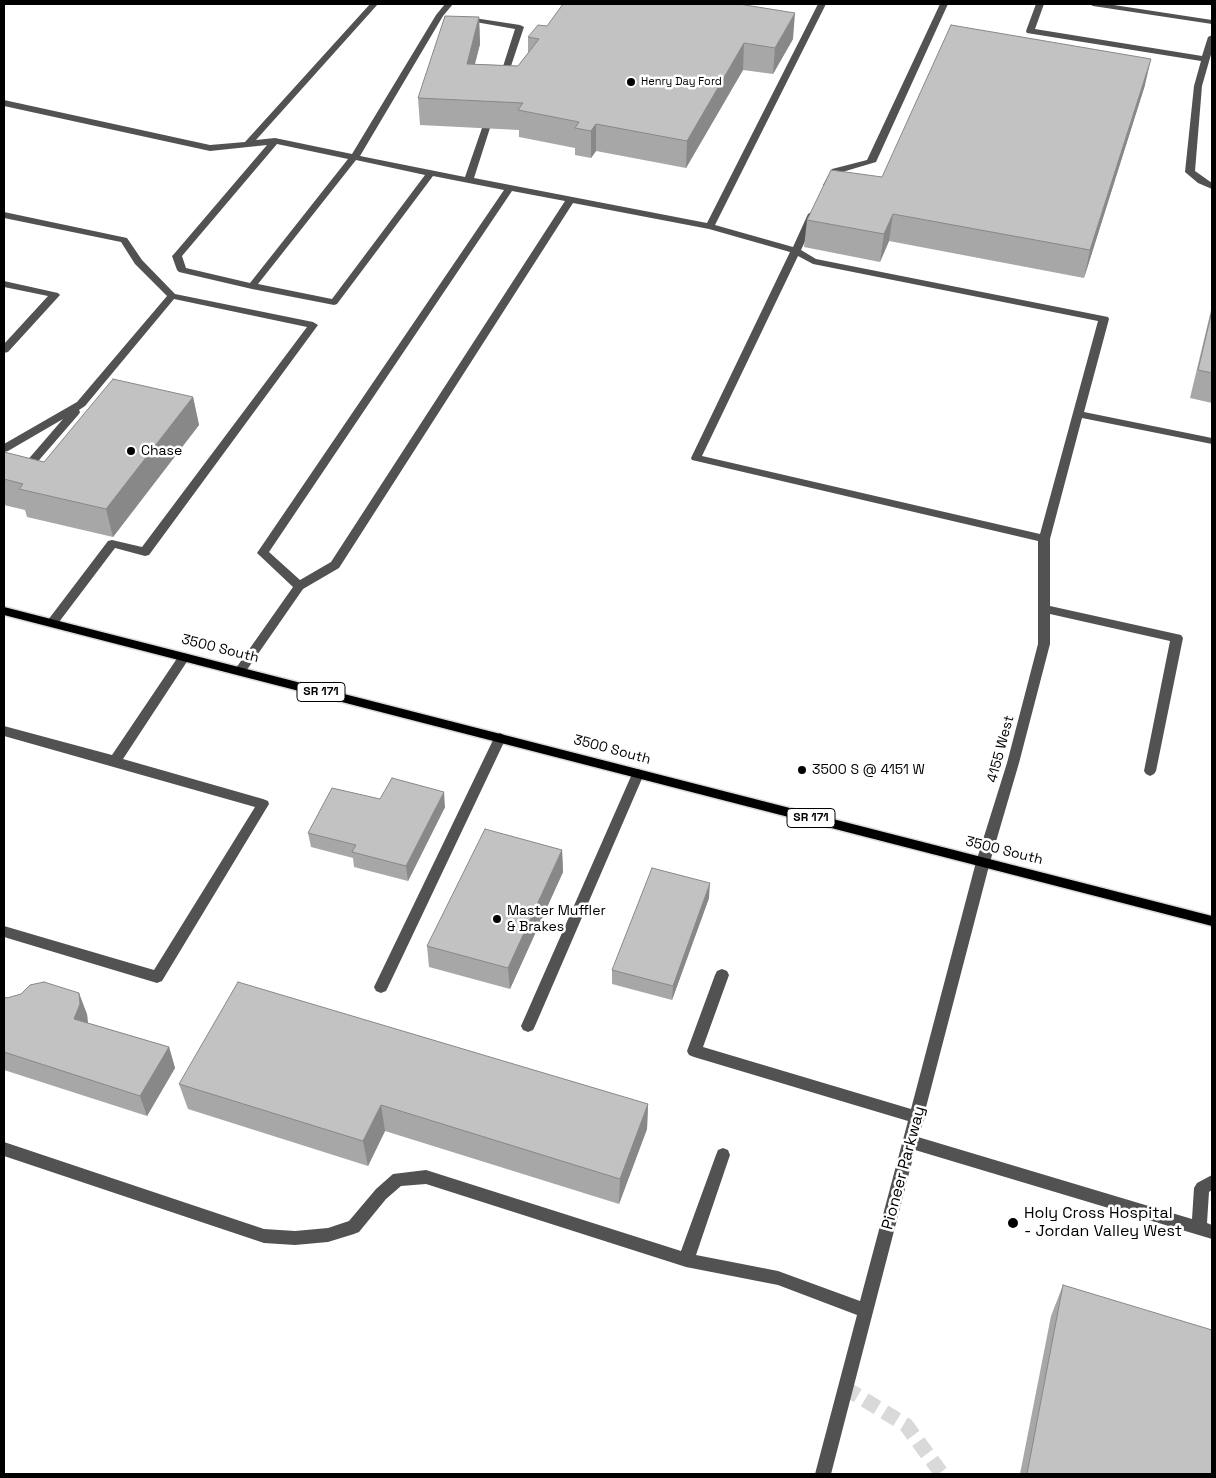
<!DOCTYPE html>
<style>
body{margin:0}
#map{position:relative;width:1216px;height:1478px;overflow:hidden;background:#fff;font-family:"Space Grotesk",sans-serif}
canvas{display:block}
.frame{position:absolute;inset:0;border:5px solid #000;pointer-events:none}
</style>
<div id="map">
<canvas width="1216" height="1478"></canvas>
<div class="frame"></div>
</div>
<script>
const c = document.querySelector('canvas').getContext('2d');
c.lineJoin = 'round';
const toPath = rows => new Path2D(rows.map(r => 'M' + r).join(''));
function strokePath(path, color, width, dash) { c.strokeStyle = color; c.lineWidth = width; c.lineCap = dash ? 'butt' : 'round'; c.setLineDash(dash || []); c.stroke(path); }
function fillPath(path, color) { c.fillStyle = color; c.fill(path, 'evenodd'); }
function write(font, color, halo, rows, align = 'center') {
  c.font = font + ' "Space Grotesk",sans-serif'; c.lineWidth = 5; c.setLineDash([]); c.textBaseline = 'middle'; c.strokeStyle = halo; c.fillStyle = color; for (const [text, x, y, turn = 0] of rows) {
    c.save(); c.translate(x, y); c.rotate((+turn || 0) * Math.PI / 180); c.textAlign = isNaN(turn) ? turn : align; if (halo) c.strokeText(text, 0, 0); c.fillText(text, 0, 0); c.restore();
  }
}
strokePath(toPath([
 [845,1388,906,1425,942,1474]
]), '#d9d9d9', 15, [15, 8]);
const major = toPath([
 [4,607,1212,916,1212,926,4,615,4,607]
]);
strokePath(major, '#dbdbdb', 3);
fillPath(toPath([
 [370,4,378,4,256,140,275,138,352,154,436,15,445,4,453,4,443,16,360,156,465,177,482,128,486,125,490,128,474,178,707,223,818,4,826,4,715,225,793,247,808,214,813,211,818,214,801,250,816,259,1108,317,1109,319,1084,412,1212,438,1212,444,1082,418,1050,539,1050,606,1181,635,1183,638,1156,771,1154,774,1150,776,1146,774,1144,771,1170,641,1050,614,1050,644,1019,763,990,862,924,1115,925,1117,918,1137,1192,1219,1194,1188,1197,1183,1212,1175,1212,1190,1209,1192,1207,1223,1212,1225,1212,1239,915,1150,831,1474,815,1474,857,1315,778,1285,686,1267,426,1184,401,1186,386,1199,359,1232,354,1234,328,1242,295,1245,264,1243,4,1156,4,1142,264,1229,295,1231,328,1228,349,1221,376,1189,393,1174,426,1170,681,1251,716,1155,718,1150,723,1148,728,1150,730,1155,696,1255,778,1271,860,1301,908,1121,694,1057,689,1055,687,1051,715,975,717,971,722,969,727,971,729,975,703,1047,911,1109,976,862,1007,763,1038,644,1038,541,692,460,691,458,790,252,709,229,573,203,339,568,303,589,244,674,236,674,234,671,236,668,293,587,257,553,504,190,433,176,337,304,334,305,252,289,179,272,177,270,172,256,174,254,267,145,210,151,4,106,4,100,210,145,245,142,370,4],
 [277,144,348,159,250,283,186,268,182,256,277,144],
 [356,160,425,175,332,299,258,284,356,160],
 [512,191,565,201,331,562,300,580,269,552,512,191],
 [798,256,813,264,1098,321,1040,534,702,456,798,256],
 [940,4,948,4,876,162,839,173,831,187,825,187,823,185,832,169,867,160,940,4],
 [1036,4,1044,4,1035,29,1202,56,1208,37,1212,35,1212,51,1202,86,1195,171,1212,183,1212,189,1198,183,1185,172,1194,86,1201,61,1027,33,1026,31,1036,4],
 [1089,4,1107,4,1212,20,1212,24,1093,6,1089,4],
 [461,16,520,25,524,27,505,84,498,82,515,29,464,20,461,20,461,16],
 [4,212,127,238,142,260,175,294,313,322,318,325,149,555,145,556,115,548,56,626,52,627,46,623,48,620,108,541,112,540,142,547,307,327,174,299,85,406,79,410,80,412,79,414,27,474,19,474,18,472,19,470,63,419,8,451,4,452,4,444,77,402,167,296,135,264,121,242,4,218,4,212],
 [4,281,58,293,60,295,8,352,4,353,4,344,48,296,4,287,4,281],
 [184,653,190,657,123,759,263,799,268,801,269,804,162,981,157,983,4,937,4,926,154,970,255,807,4,736,4,726,112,755,180,654,184,653],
 [500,733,504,735,506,738,388,987,386,991,381,993,376,991,374,987,494,738,496,735,500,733],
 [638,769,642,771,644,774,535,1026,533,1030,528,1032,523,1030,521,1026,632,774,634,771,638,769]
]), '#525252');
fillPath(major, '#000');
fillPath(toPath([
 [479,17,480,44,475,64,518,66,528,53,528,37,547,26,793,39,773,74,743,70,686,168,596,151,591,158,575,155,575,148,519,137,519,130,420,125,418,98],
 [1145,85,1084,278,889,241,880,262,804,247,807,220,882,177],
 [1212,306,1212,403,1190,398],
 [193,397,199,425,113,537,27,517,25,510,4,505,4,452,44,462],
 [380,799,445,807,408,881,354,867,353,858,311,847,308,833],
 [562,850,563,872,510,989,429,967,427,946],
 [709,898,672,1000,612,984,612,970],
 [4,997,87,1014,88,1023,169,1047,175,1068,147,1116,4,1070],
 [179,1084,648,1104,647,1129,619,1204,385,1131,368,1166,188,1109],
 [1063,1285,1212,1474,1020,1474,1051,1316]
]), '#a7a7a7');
fillPath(toPath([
 [795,13,793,39,773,74,775,48],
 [479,17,480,44,468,90,467,64],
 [744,43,743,70,686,168,687,141],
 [1151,59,1145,85,1084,278,1090,250],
 [596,124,596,151,591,158,591,131],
 [893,214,889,241,880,262,884,234],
 [193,397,199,425,113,537,106,509],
 [444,792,445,807,408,881,406,866],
 [562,850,563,872,510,989,508,968],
 [710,883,709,898,672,1000,673,986],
 [79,993,87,1014,88,1025,74,1019],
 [169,1047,175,1068,147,1116,140,1096],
 [648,1104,647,1129,619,1204,620,1179],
 [381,1105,385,1131,368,1166,363,1141]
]), '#888');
const building = toPath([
 [563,4,739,4,795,13,775,48,744,43,687,141,596,124,591,131,575,128,579,122,518,110,523,103,418,98,445,16,479,17,467,64,518,66,539,39,528,37,538,25,547,26,563,4],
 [951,25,1151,59,1090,250,893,214,884,234,807,220,831,170,882,177,951,25],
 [1212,311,1212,373,1198,370,1212,311],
 [113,379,193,397,106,509,19,489,23,484,4,479,4,452,44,462,113,379],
 [392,778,444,792,406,866,352,852,356,845,308,833,332,788,380,799,392,778],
 [485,829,562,850,508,968,427,946,485,829],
 [652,868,710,883,673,986,612,970,652,868],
 [44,982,79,993,80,1004,74,1019,169,1047,140,1096,4,1052,4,997,7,998,21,994,30,985,44,982],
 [238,982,648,1104,620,1179,381,1105,363,1141,179,1084,238,982],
 [1063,1285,1212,1330,1212,1474,1027,1474,1063,1285]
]);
fillPath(building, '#c2c2c2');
strokePath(building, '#888', 1);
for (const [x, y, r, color] of [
 [631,82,5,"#000"],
 [131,451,5,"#000"],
 [802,770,5,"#000"],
 [497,919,5,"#000"],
 [1013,1223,6,"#000"]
]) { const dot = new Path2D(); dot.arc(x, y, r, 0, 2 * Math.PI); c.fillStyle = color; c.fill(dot); strokePath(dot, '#fff', 2); }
write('11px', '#000', '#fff', [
 ["Henry Day Ford",641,82]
], 'left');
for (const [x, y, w] of [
 [321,692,48],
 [811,818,48]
]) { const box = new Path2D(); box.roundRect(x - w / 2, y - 9.5, w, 19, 4); c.fillStyle = '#fff'; c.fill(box); strokePath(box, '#000', 1); }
write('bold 12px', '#000', null, [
 ["SR 171",321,692],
 ["SR 171",811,818]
]);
write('14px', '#000', '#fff', [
 ["Chase",141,451],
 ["3500 S @ 4151 W",812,770],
 ["Master Muffler",507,911],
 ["& Brakes",507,927]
], 'left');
write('14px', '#000', '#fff', [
 ["3500 South",220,649,14],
 ["4155 West",1001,749,-75],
 ["3500 South",612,750,15],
 ["3500 South",1004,851,14]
]);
write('16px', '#000', '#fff', [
 ["Pioneer Parkway",904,1168,-75]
]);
write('16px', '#000', '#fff', [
 ["Holy Cross Hospital",1024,1214],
 ["- Jordan Valley West",1024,1232]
], 'left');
</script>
